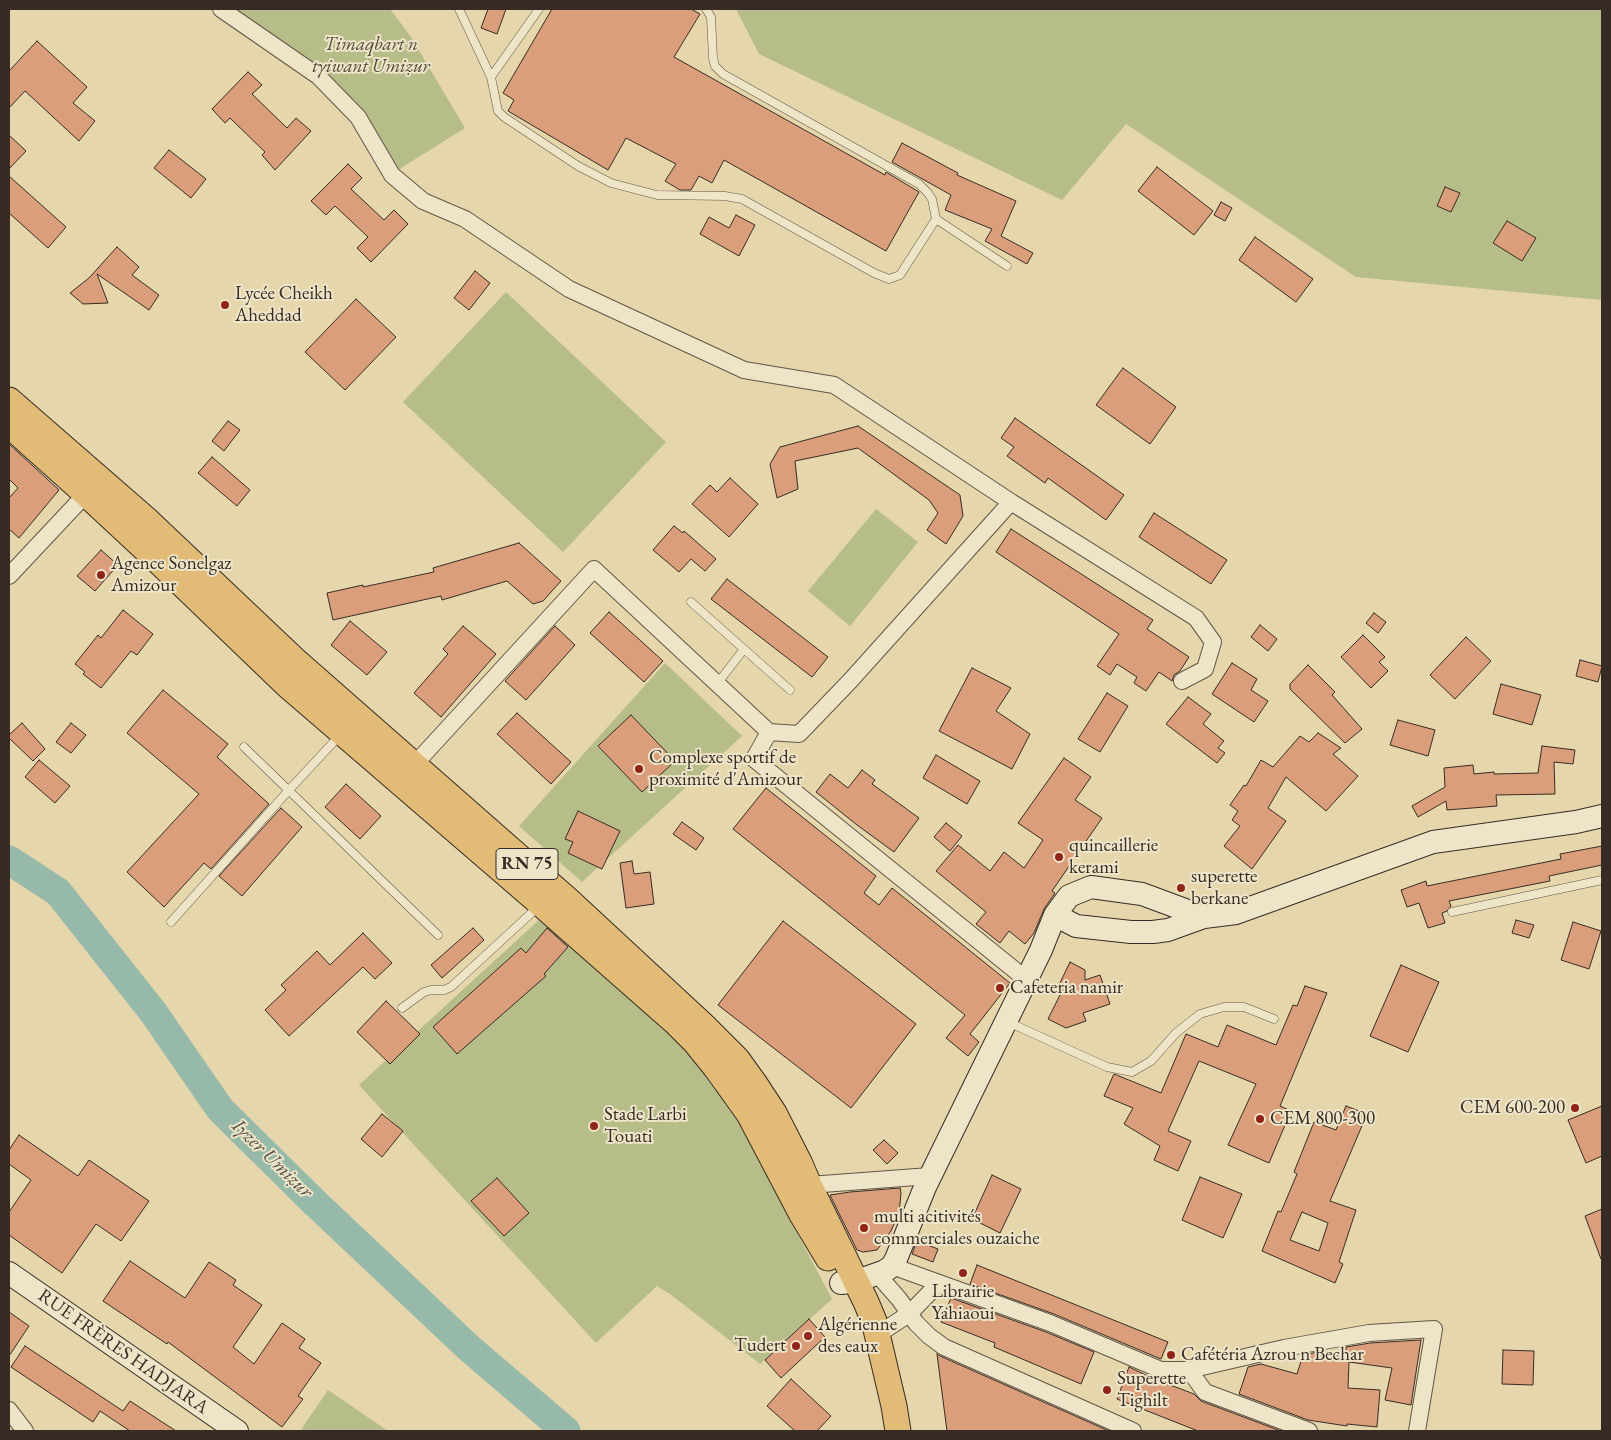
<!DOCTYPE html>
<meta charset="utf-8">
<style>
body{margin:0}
#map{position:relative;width:1611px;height:1440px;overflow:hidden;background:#e5d6ab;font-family:"EB Garamond",serif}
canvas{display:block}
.frame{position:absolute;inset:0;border:10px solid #372c25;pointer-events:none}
</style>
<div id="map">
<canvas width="1611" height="1440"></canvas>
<div class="frame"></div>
</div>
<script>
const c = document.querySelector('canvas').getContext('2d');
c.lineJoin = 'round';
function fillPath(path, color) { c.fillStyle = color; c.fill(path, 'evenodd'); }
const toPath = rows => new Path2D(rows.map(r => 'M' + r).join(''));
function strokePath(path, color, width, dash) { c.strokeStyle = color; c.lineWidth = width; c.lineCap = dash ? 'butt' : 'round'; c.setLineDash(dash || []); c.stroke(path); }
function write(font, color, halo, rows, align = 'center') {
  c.font = font + ' "EB Garamond",serif'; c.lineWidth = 4; c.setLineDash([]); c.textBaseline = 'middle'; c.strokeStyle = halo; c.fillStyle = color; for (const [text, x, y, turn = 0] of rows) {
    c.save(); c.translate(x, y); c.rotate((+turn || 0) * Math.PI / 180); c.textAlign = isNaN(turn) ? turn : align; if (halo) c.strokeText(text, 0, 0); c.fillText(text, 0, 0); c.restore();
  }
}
fillPath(toPath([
 [236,9,390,9,411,37,465,128,398,170,365,112,324,69],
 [736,9,1602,9,1602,300,1356,277,1126,124,1062,200,759,54],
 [506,292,666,442,563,552,403,402],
 [876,509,918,542,850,626,808,591],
 [665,663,742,736,582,882,519,826],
 [540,919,682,1041,724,1095,832,1299,760,1364,670,1294,657,1286,596,1343,359,1085],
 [328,1390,388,1431,300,1431]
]), '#b6bd88');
strokePath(toPath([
 [9,860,58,892,153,1012,220,1109,313,1201,469,1348,566,1431]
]), '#96b9aa', 29);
const building = toPath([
 [488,9,506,9,497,34,481,28,488,9],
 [552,9,691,9,700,14,674,57,885,175,886,172,919,192,886,251,724,160,712,183,699,176,691,190,680,190,665,181,676,164,626,138,608,170,508,111,514,100,503,93,552,9],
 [37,41,87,87,73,103,95,121,79,141,25,91,9,108,9,71,37,41],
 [248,72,262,85,252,94,287,128,296,118,311,131,275,170,262,155,265,152,230,118,225,123,212,109,248,72],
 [9,135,26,151,9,169,9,135],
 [902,143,958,173,957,175,1016,201,1001,236,1033,253,1027,264,985,241,992,229,945,210,951,195,892,162,902,143],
 [169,150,206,179,191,198,154,168,169,150],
 [348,164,362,178,351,189,384,220,394,210,408,224,371,262,357,248,368,237,335,206,326,215,311,201,348,164],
 [1157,167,1213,211,1194,235,1138,191,1157,167],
 [9,176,66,227,48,248,9,213,9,176],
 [1445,187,1460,193,1451,212,1437,206,1445,187],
 [1221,202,1232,208,1225,221,1214,215,1221,202],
 [736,215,755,225,739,256,700,234,709,217,729,228,736,215],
 [1507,221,1536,238,1522,261,1493,243,1507,221],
 [1255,237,1313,279,1296,302,1239,260,1255,237],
 [117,247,139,267,132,275,159,295,149,310,97,274,108,303,83,304,70,293,89,278,117,247],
 [475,271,490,283,469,310,454,298,475,271],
 [356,299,396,337,345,390,305,352,356,299],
 [1123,368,1176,407,1150,444,1096,405,1123,368],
 [1015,418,1124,495,1106,520,1048,478,1045,483,1007,456,1014,447,1001,438,1015,418],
 [228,421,240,430,224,451,212,441,228,421],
 [858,426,960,495,963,516,946,544,927,530,938,513,929,500,858,448,795,461,798,489,777,498,770,464,780,447,858,426],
 [9,444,59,490,19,538,9,529,9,498,18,488,9,479,9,444],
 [212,457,250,490,237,506,198,473,212,457],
 [730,478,758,504,729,537,692,504,710,485,717,492,730,478],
 [1154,513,1227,560,1211,584,1139,537,1154,513],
 [674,526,683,533,684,531,716,559,705,571,691,559,679,572,653,550,674,526],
 [1011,529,1153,620,1147,629,1189,657,1180,671,1174,675,1172,681,1159,672,1146,691,1134,683,1137,677,1117,664,1110,675,1097,666,1119,634,996,552,1011,529],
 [519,543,561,581,543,601,533,604,507,581,442,600,441,596,333,620,327,593,363,585,363,587,434,572,433,568,519,543],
 [101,550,118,565,95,591,77,576,101,550],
 [727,579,828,657,812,677,711,599,727,579],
 [123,610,153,634,137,655,131,651,101,688,83,674,85,672,75,664,98,635,101,638,123,610],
 [609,612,663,661,644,682,590,633,609,612],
 [1374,613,1386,622,1378,633,1366,623,1374,613],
 [350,621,387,652,367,675,331,645,350,621],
 [1260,625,1277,639,1268,651,1251,637,1260,625],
 [463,626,496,654,441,717,414,693,448,654,443,649,463,626],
 [555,626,575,645,526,700,505,681,555,626],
 [1363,635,1385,657,1379,662,1388,671,1371,688,1341,657,1363,635],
 [1466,637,1491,661,1455,699,1430,675,1466,637],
 [1580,660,1602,666,1598,682,1576,676,1580,660],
 [1232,663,1257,679,1251,690,1268,701,1254,722,1212,694,1232,663],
 [1308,665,1335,692,1332,695,1362,729,1345,743,1290,689,1290,684,1308,665],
 [972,668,1011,688,996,711,1030,734,1012,769,939,731,972,668],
 [1501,684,1541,695,1532,725,1493,714,1501,684],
 [163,690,228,744,217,757,269,804,211,869,204,863,164,907,127,872,199,794,127,733,163,690],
 [1107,693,1128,706,1100,752,1078,739,1107,693],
 [1188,697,1211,714,1203,724,1224,741,1218,748,1225,753,1217,763,1166,724,1188,697],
 [517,713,571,762,551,784,497,734,517,713],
 [631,715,675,761,642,792,598,746,631,715],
 [1398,720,1435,730,1428,756,1390,745,1398,720],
 [22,723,45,749,33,761,9,738,9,735,22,723],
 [71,723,86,735,71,753,56,742,71,723],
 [1318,733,1341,748,1333,754,1358,776,1326,811,1286,777,1268,808,1286,821,1252,869,1224,846,1240,826,1232,820,1238,811,1230,805,1244,785,1246,786,1261,760,1273,767,1300,736,1309,742,1318,733],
 [1542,746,1575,750,1573,764,1554,762,1555,794,1496,795,1497,806,1447,810,1446,801,1418,817,1412,806,1445,787,1444,768,1473,765,1474,774,1494,772,1494,774,1538,773,1542,746],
 [936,755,980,781,967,804,923,778,936,755],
 [1064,758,1091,777,1075,800,1102,818,1052,891,1055,893,1044,909,1034,933,1025,944,1009,931,1000,943,976,924,986,912,936,871,958,845,990,871,1004,852,1024,868,1043,840,1018,823,1064,758],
 [39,760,70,786,55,803,25,777,39,760],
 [862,770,875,780,872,784,919,818,894,852,857,825,816,792,830,774,848,788,862,770],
 [346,784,381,816,360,839,325,807,346,784],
 [766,788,876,876,864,893,879,905,892,888,1010,983,970,1034,979,1042,968,1056,946,1038,965,1015,733,829,766,788],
 [281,808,302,827,242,896,219,876,281,808],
 [578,811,620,831,602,869,568,853,573,842,565,839,578,811],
 [682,822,704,838,696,850,673,834,682,822],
 [946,823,962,836,950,851,934,837,946,823],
 [1602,846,1602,865,1549,876,1550,881,1449,901,1451,906,1447,911,1442,913,1445,923,1428,928,1419,903,1407,907,1401,890,1426,881,1427,886,1561,859,1560,854,1602,846],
 [632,861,634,874,650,872,654,904,626,908,620,863,632,861],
 [1516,920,1534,925,1529,938,1512,933,1516,920],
 [783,921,916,1024,851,1108,718,1005,783,921],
 [1573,922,1601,931,1589,969,1561,960,1573,922],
 [473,928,484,940,442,978,431,965,473,928],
 [547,928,568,947,544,974,546,976,457,1054,433,1027,521,948,526,953,547,928],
 [363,933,392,963,375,979,363,967,289,1036,265,1010,286,990,281,985,317,951,330,965,363,933],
 [1070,962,1085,970,1085,980,1100,975,1110,1004,1083,1013,1086,1021,1066,1028,1048,1019,1064,987,1059,985,1070,962],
 [1401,965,1439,982,1408,1052,1370,1036,1401,965],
 [1305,986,1327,993,1280,1106,1291,1111,1269,1163,1228,1145,1256,1084,1199,1061,1168,1131,1191,1141,1178,1171,1154,1160,1160,1146,1124,1124,1133,1108,1104,1096,1114,1074,1161,1093,1186,1034,1218,1047,1227,1025,1276,1045,1293,1005,1297,1006,1305,986],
 [386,1001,420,1034,390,1064,357,1032,386,1001],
 [1346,1106,1367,1114,1330,1201,1356,1210,1339,1262,1343,1264,1335,1283,1262,1251,1278,1211,1281,1212,1297,1174,1294,1172,1314,1122,1336,1130,1346,1106],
 [1302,1212,1328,1223,1319,1251,1290,1240,1302,1212],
 [1602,1106,1602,1156,1586,1163,1568,1120,1602,1106],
 [382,1114,403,1131,382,1157,361,1139,382,1114],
 [19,1135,78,1176,89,1160,149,1201,121,1241,96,1224,62,1273,9,1235,9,1212,31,1180,9,1164,9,1150,19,1135],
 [884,1140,898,1153,887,1164,873,1150,884,1140],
 [992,1175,1021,1189,1000,1233,972,1219,992,1175],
 [1200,1177,1242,1194,1223,1238,1182,1220,1200,1177],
 [497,1178,529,1213,504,1236,471,1201,497,1178],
 [900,1188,901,1193,899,1213,891,1231,877,1250,863,1252,857,1250,830,1195,850,1192,900,1188],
 [1602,1209,1602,1258,1601,1259,1585,1216,1602,1209],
 [917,1241,938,1249,933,1262,912,1254,917,1241],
 [130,1261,185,1298,209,1262,236,1280,233,1285,262,1305,233,1347,254,1364,282,1323,305,1339,299,1348,321,1363,298,1396,303,1399,282,1427,168,1342,167,1344,103,1301,130,1261],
 [977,1265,1168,1342,1161,1359,1054,1314,970,1284,977,1265],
 [951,1298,1046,1332,1094,1352,1081,1384,994,1347,995,1343,941,1322,951,1298],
 [9,1312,29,1326,9,1356,9,1312],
 [809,1319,825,1337,781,1378,765,1360,809,1319],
 [1421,1340,1411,1405,1385,1400,1392,1368,1349,1362,1348,1388,1380,1390,1377,1427,1347,1424,1347,1426,1308,1420,1239,1394,1248,1367,1261,1364,1297,1374,1303,1355,1323,1351,1346,1358,1346,1347,1370,1343,1421,1340],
 [25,1346,123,1411,130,1401,176,1431,130,1431,100,1411,93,1422,11,1367,25,1346],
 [1503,1350,1534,1351,1533,1385,1502,1384,1503,1350],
 [937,1354,940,1356,1109,1431,947,1431,937,1354],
 [1129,1367,1152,1378,1194,1394,1201,1401,1281,1431,1198,1431,1117,1399,1129,1367],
 [791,1379,831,1416,817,1431,795,1431,767,1406,791,1379]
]);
fillPath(building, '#da9e7b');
strokePath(building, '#372c25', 1);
const service = toPath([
 [459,9,491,77,498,111,504,117,578,166,611,183,657,195,725,196,742,199,874,273,889,279,900,275,936,219],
 [706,9,711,17,713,58,715,66,723,74,919,184,928,193,932,199,936,219,1007,266],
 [491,77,539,9],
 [691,602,790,690],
 [717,684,744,649],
 [244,747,438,935],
 [1452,912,1602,880],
 [171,922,289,790,341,734],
 [402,1008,424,992,431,990,444,990,451,987,539,906],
 [1008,1022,1107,1067,1132,1072,1151,1061,1176,1033,1200,1014,1224,1007,1244,1007,1274,1019]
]);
const minor = toPath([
 [221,9,318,76,358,117,392,175,423,201,465,219,569,289,744,370,834,385,1011,502,1196,618,1213,642,1205,669,1182,681],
 [9,576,86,494],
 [769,732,754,759,1027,980],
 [414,765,594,569,769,732,799,734,850,681,1011,502],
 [809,1185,930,1176],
 [892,1266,1050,1323,1161,1370,1189,1370,1284,1348,1369,1333,1434,1329,1417,1431],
 [877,1274,899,1299,916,1323,929,1336,944,1347,1133,1431],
 [877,1335,909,1314,939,1283],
 [1189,1370,1205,1392,1309,1431],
 [9,1410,25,1431]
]);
const secondary = toPath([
 [1055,915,1076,926,1131,932,1153,932,1168,930,1204,917,1236,913,1433,842,1576,822,1602,816],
 [9,1273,237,1431],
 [841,1283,857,1281,885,1271,892,1266,896,1259,925,1187,1041,950,1055,915,1069,896,1091,887,1142,894,1204,917]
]);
const primary = toPath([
 [9,400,148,521,298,663,569,901,706,1028,737,1059,755,1084,774,1113,800,1164,809,1185,866,1302,874,1321,894,1406,898,1431],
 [9,425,86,494,156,559,287,685,541,904,674,1021,695,1042,716,1068,749,1114,801,1213,828,1258]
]);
strokePath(service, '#625646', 9);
strokePath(minor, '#625646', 18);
strokePath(secondary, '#372c25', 24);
strokePath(primary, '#372c25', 27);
strokePath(service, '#eee4c8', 8);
strokePath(minor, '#eee4c8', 16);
strokePath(secondary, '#eee4c8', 22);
strokePath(primary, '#e2bb76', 25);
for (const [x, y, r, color] of [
 [225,305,5,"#8f2418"],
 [101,575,5,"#8f2418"],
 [639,769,5,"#8f2418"],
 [1059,857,5,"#8f2418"],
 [1181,888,5,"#8f2418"],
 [1000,988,5,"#8f2418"],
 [1575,1108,5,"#8f2418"],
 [1260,1119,5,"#8f2418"],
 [594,1126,5,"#8f2418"],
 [864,1228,5,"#8f2418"],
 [963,1273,5,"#8f2418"],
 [808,1336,5,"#8f2418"],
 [796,1346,5,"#8f2418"],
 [1171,1355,5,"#8f2418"],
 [1107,1390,5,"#8f2418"]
]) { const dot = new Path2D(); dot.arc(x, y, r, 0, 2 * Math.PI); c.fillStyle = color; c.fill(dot); strokePath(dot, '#eee4c8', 2); }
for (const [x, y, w] of [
 [527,864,62]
]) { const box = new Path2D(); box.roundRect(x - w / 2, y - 15.5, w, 31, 4); c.fillStyle = '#eee4c8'; c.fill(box); strokePath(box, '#372c25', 1); }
write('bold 18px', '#372c25', null, [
 ["RN 75",527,864]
]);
write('italic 19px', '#504939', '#eee4c8', [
 ["Timaqbart n",371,45],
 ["tɣiwant Umiẓur",371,67]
]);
write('19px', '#372c25', '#eee4c8', [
 ["Lycée Cheikh",235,294],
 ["Aheddad",235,316],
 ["Agence Sonelgaz",111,564],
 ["Amizour",111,586],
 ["Complexe sportif de",649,758],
 ["proximité d'Amizour",649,780],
 ["quincaillerie",1069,846],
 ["kerami",1069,868],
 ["superette",1191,877],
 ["berkane",1191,899],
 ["Cafeteria namir",1010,988],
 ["CEM 600-200",1565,1108,"right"],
 ["Stade Larbi",604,1115],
 ["Touati",604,1137],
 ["CEM 800-300",1270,1119],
 ["multi acitivités",874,1217],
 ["commerciales ouzaiche",874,1239],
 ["Librairie",963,1292,"center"],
 ["Yahiaoui",963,1314,"center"],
 ["Algérienne",818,1325],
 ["des eaux",818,1347],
 ["Tudert",786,1346,"right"],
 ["Cafétéria Azrou n Bechar",1181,1355],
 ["Superette",1117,1379],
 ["Tighilt",1117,1401]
], 'left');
write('19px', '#372c25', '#eee4c8', [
 ["RUE FRÈRES HADJARA",123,1352,35]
]);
write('italic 20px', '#4f4f46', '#eee4c8', [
 ["Iɣzer Umiẓur",272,1159,44]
]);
</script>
